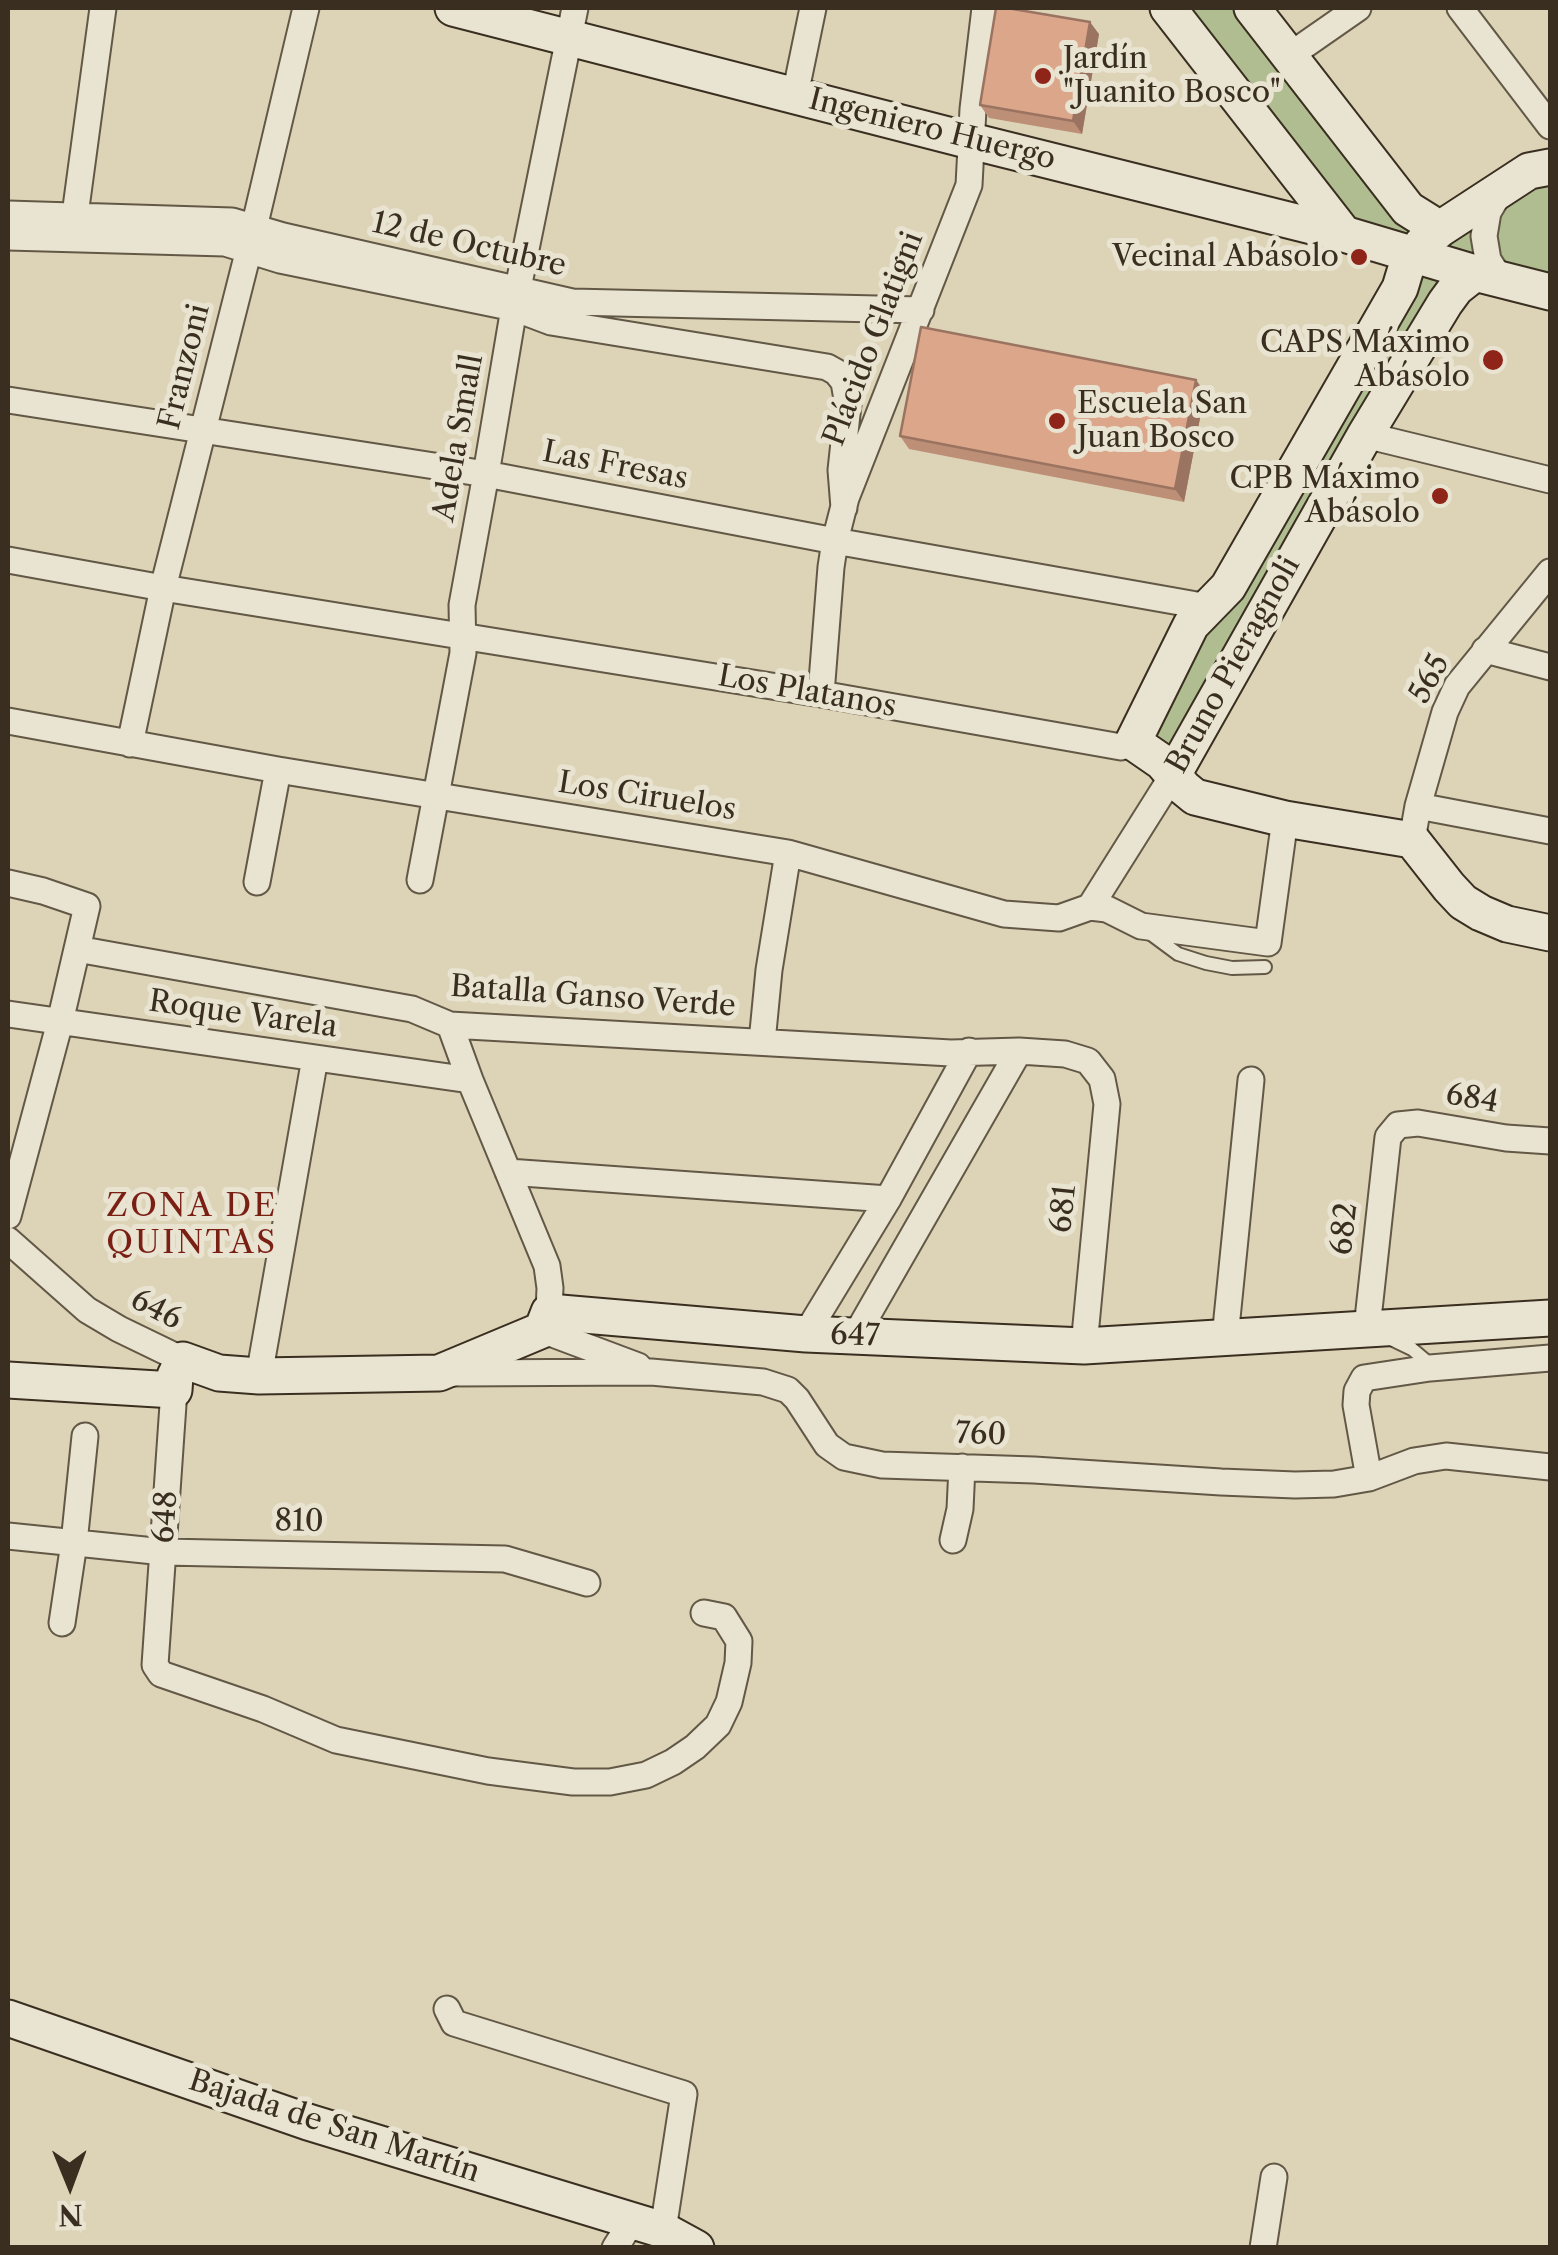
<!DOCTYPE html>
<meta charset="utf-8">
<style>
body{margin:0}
#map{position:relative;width:1558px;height:2255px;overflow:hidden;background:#ddd4b8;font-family:"Libre Caslon Text",serif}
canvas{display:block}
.frame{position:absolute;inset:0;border:10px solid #392e1f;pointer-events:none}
.north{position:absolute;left:20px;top:2135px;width:100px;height:100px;-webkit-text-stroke:8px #e9e3d1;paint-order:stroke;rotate:179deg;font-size:28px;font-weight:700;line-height:40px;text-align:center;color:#392e1f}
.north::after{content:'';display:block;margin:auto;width:35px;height:45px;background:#392e1f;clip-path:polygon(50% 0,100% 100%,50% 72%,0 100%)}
</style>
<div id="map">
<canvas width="1558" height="2255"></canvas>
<div class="frame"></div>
<div class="north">N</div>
</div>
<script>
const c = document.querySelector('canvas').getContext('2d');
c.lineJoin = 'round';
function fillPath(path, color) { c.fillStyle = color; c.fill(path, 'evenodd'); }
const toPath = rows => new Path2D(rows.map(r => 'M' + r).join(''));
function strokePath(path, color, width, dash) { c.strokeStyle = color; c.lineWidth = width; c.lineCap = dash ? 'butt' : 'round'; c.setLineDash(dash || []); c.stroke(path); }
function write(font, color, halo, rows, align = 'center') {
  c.font = font + ' "Libre Caslon Text",serif'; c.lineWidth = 10; c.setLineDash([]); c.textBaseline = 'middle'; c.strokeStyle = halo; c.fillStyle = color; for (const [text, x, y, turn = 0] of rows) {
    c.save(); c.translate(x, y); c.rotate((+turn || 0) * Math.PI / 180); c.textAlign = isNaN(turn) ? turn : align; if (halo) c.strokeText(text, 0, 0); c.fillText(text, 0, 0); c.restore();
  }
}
fillPath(toPath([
 [1168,8,1252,8,1439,229,1550,167,1550,292,1475,273,1173,775,1133,742,1410,256,1344,234]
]), '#afbd90');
const lane = toPath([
 [1151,934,1178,954,1206,963,1232,968,1265,967],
 [1387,1337,1412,1349,1425,1360,1430,1368]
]);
const street = toPath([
 [1460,8,1550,126],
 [1289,56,1358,8],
 [795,95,813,8],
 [1500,192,1488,212,1484,236,1488,260,1501,280],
 [8,214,232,221,283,236,572,302,921,310],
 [75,215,103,8],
 [8,237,225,243,280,260,514,308,551,322,827,367,836,372,844,382,848,405,841,470,844,508],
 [8,400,486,474,835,541,1208,607],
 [1365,435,1550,480],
 [8,560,163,588,821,694,1121,747,1133,742],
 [1485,650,1550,667],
 [821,694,831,567,835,541,846,498,969,185,973,109,985,8],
 [8,721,278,770,788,853,1004,914,1059,918,1090,907,1107,909,1141,926,1268,943,1285,819],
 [130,744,163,588,249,249,306,8],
 [1418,806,1550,831],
 [1412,840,1418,806,1445,712,1457,686,1550,572],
 [420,880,463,653,462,605,486,474,514,308,575,8],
 [257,882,278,770],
 [8,883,43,891,87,906,60,1022,8,1216],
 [1090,907,1173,775],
 [77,949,412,1009,450,1025,951,1053,1019,1051,1065,1054,1088,1061,1102,1079,1107,1104,1084,1346],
 [8,1014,470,1080],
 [450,1025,470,1080,547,1266,550,1288,549,1312],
 [762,1042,769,970,788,853],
 [508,1172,888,1199],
 [8,1240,87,1310,119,1329,183,1360],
 [1367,1328,1388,1137,1398,1125,1418,1123,1506,1138,1550,1141],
 [542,1330,638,1366],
 [806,1334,888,1199,969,1051],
 [856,1335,1019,1051],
 [1225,1338,1251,1080],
 [454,1373,651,1372,763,1382,788,1390,797,1399,827,1445,844,1457,882,1465,1034,1470,1221,1482,1295,1485,1334,1484,1369,1478,1414,1461,1446,1456,1550,1467],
 [259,1376,315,1058],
 [174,1390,155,1665,161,1674,263,1709,336,1740,488,1771,573,1782,610,1782,646,1775,673,1762,695,1747,718,1725,729,1702,738,1663,739,1641,724,1617,704,1613],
 [1369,1478,1356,1405,1357,1391,1364,1378,1430,1368,1550,1358],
 [8,1536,164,1552,505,1559,587,1583],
 [953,1540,960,1509,962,1467],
 [62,1623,74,1543,85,1436],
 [447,2009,454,2023,684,2094,663,2230],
 [615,2248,632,2221],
 [1263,2248,1274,2177]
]);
const secondary = toPath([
 [453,8,971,141,1344,234,1475,273,1550,292],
 [1168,8,1344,234],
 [1252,8,1408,209,1440,229],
 [1422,244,1440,229,1529,171,1550,167],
 [1410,255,1400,288,1228,587,1191,625,1133,742,1162,762,1184,788,1195,797,1285,819,1412,840,1449,887,1463,902,1481,913,1507,924,1550,933],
 [1173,775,1365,435,1445,303,1456,288,1475,273],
 [8,1380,174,1390,175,1376,183,1360,219,1373,259,1376,439,1373,542,1330,549,1312,806,1334,1084,1346,1550,1318],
 [8,2018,308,2122,663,2230,696,2248]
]);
strokePath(lane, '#625845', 16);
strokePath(street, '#625845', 29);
strokePath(secondary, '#392e1f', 39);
strokePath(lane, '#e9e3d1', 12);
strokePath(street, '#e9e3d1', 25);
strokePath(secondary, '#e9e3d1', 35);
fillPath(toPath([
 [1099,34,1082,134,989,118,980,105],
 [1205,392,1184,502,909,449,900,436]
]), '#bd8f77');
fillPath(toPath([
 [1090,22,1099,34,1082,134,1073,121],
 [1196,380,1205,392,1184,502,1175,489]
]), '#9a7461');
const building = toPath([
 [996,8,1007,8,1090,22,1073,121,980,105,996,8],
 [921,327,1196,380,1175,489,900,436,921,327]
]);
fillPath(building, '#dca68a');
strokePath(building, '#9a7461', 2.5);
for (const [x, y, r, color] of [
 [1043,76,10,"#8f2418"],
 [1359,257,10,"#8f2418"],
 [1493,360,12,"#8f2418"],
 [1057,421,10,"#8f2418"],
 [1440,496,10,"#8f2418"]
]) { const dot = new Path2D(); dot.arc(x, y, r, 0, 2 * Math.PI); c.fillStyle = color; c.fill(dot); strokePath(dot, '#e9e3d1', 4); }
write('30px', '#392e1f', '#e9e3d1', [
 ["Jardín",1063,59,"left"],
 ["\"Juanito Bosco\"",1063,93,"left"],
 ["Vecinal Abásolo",1339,257],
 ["CAPS Máximo",1470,343],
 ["Abásolo",1470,377],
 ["Escuela San",1077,404,"left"],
 ["Juan Bosco",1077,438,"left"],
 ["CPB Máximo",1420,479],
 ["Abásolo",1420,513]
], 'right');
write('30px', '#392e1f', '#e9e3d1', [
 ["Ingeniero Huergo",932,130,14],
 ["12 de Octubre",469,245,13],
 ["Plácido Glatigni",874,339,-69],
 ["Franzoni",185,367,-76],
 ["Adela Small",459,438,-80],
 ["Las Fresas",615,466,11],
 ["Bruno Pieragnoli",1234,665,-61],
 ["565",1430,679,-61],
 ["Los Platanos",807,692,10],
 ["Los Ciruelos",647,797,9],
 ["Batalla Ganso Verde",593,997,4],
 ["Roque Varela",243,1015,8],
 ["684",1472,1099,10],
 ["681",1064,1209,-84],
 ["682",1345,1229,-84],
 ["646",156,1310,27],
 ["647",855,1336,2],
 ["760",981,1435,2],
 ["648",166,1517,-86],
 ["810",299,1522,1],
 ["Bajada de San Martín",334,2127,18]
]);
c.letterSpacing = '2.5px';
write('32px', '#7a1f14', '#e9e3d1', [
 ["ZONA DE",192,1207],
 ["QUINTAS",192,1244]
]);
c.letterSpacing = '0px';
</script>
